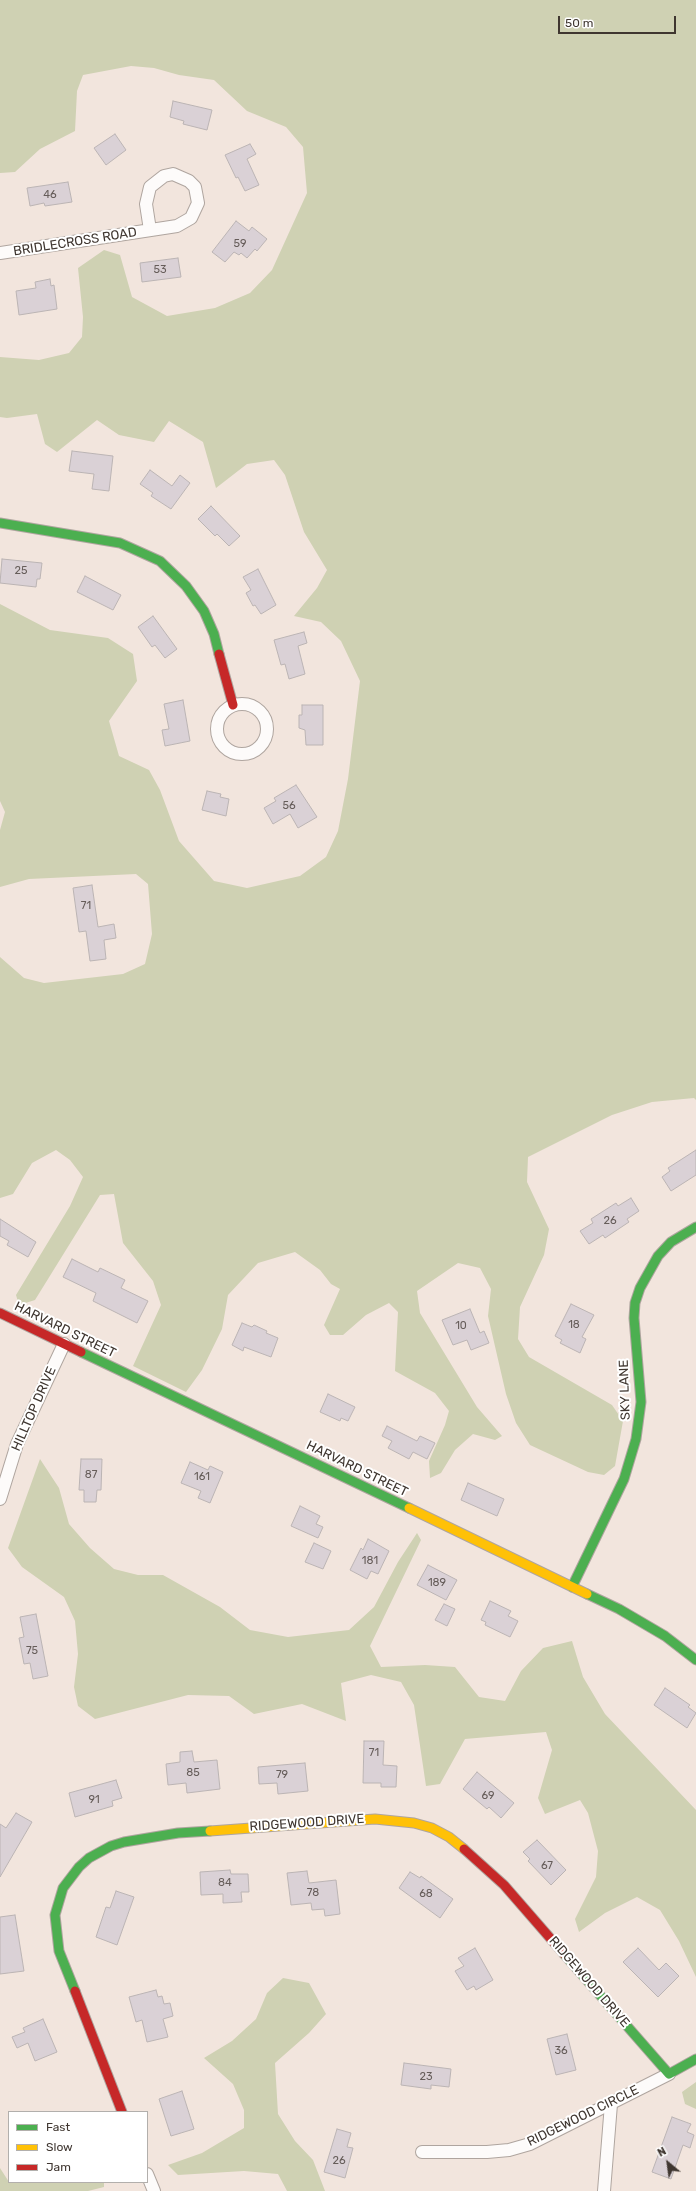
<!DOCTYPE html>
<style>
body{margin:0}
#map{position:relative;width:696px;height:2191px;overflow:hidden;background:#f2e5dd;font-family:Rubik,sans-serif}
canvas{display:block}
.legend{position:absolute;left:8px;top:2111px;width:140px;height:72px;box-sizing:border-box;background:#fff;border:1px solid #b2afac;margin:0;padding:5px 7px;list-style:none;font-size:12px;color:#3f3630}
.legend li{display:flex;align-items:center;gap:8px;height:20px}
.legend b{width:20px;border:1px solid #b2afac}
.north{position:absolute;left:648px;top:2143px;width:40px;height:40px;-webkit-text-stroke:3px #fff;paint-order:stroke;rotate:331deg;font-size:11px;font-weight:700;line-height:16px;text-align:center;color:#3f3630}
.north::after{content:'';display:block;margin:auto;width:14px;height:18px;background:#3f3630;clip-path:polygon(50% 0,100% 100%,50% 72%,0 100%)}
.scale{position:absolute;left:558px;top:16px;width:118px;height:18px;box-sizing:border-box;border:2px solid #3f3630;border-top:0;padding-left:5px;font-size:12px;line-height:14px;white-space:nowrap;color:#3f3630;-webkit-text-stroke:3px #fff;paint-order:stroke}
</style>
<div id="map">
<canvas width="696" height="2191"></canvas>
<ul class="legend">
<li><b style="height:5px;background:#4caf50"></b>Fast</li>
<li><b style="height:5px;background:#ffc107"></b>Slow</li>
<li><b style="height:5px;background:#c62828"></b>Jam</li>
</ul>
<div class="north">N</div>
<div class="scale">50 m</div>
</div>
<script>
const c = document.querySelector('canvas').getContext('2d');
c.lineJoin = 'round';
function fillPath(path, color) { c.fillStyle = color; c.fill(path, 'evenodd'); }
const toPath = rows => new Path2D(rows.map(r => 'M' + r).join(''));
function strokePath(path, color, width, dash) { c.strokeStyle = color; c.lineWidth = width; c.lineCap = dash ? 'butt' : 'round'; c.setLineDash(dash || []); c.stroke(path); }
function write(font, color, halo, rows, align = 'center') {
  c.font = font + ' Rubik,sans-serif'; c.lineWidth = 4; c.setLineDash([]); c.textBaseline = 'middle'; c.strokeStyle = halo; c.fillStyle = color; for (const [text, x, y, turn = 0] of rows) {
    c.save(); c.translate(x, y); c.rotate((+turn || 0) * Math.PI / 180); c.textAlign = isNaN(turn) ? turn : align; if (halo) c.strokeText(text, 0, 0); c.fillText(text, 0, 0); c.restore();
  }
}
fillPath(toPath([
 [0,0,696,0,696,1100,694,1098,652,1102,612,1115,528,1157,527,1182,549,1229,544,1255,520,1307,518,1339,529,1357,612,1405,623,1421,615,1466,604,1475,588,1472,530,1445,516,1423,506,1394,488,1316,491,1289,480,1268,458,1263,417,1291,420,1313,477,1407,502,1436,495,1440,473,1434,455,1450,441,1473,430,1478,429,1461,445,1425,449,1411,435,1393,395,1371,398,1312,389,1303,366,1315,343,1335,330,1335,324,1325,340,1289,331,1284,320,1270,295,1252,258,1263,228,1295,222,1329,202,1370,186,1392,133,1366,161,1305,153,1281,123,1243,114,1194,100,1195,35,1300,19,1305,16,1295,70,1206,83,1177,70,1160,56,1150,32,1163,13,1194,0,1198,0,957,24,978,44,983,123,974,145,964,152,934,148,884,136,874,29,879,0,887,0,830,5,812,0,801,0,604,50,630,108,638,133,654,137,681,109,721,119,756,149,770,160,790,179,841,214,881,247,888,300,876,326,857,338,831,348,779,360,681,341,641,321,622,294,616,317,588,327,570,304,532,285,475,274,460,247,464,216,488,203,442,169,421,154,442,119,435,97,420,57,452,45,444,37,414,7,418,0,417,0,357,39,360,69,353,82,337,83,317,78,268,104,250,120,255,132,297,167,316,215,308,250,293,272,270,307,193,303,147,286,127,247,111,214,80,179,75,154,68,131,66,83,75,77,91,75,131,40,149,15,172,0,173],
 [40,1459,59,1488,69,1524,90,1548,114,1569,138,1575,163,1575,220,1607,250,1630,288,1637,349,1630,374,1607,398,1562,417,1533,421,1540,370,1646,381,1667,425,1665,455,1667,479,1697,505,1701,521,1671,543,1648,572,1641,583,1677,605,1714,696,1810,696,1977,679,1941,660,1910,637,1897,605,1913,579,1932,575,1919,596,1877,598,1851,588,1813,580,1800,545,1814,538,1798,552,1750,546,1732,465,1739,440,1784,426,1786,414,1705,401,1682,371,1675,341,1683,346,1721,302,1704,254,1714,229,1696,188,1695,95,1719,78,1706,74,1687,78,1654,75,1621,64,1597,22,1567,8,1548],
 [283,1978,309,1983,326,2014,309,2033,275,2063,278,2114,295,2141,313,2160,325,2191,287,2191,278,2174,244,2171,178,2175,168,2165,202,2153,244,2128,244,2110,233,2084,204,2058,232,2041,256,2019,267,1993],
 [696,2082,696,2109,685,2104,682,2092],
 [0,2168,9,2182,104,2182,104,2187,88,2191,0,2191]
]), '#cfd1b3');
const building = toPath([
 [173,101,212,110,207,130,183,124,184,121,170,117,173,101],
 [115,134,126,150,106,165,94,148,115,134],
 [250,144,256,154,247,159,259,185,245,191,238,177,236,178,225,155,250,144],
 [68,182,72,202,45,206,44,203,30,206,27,188,68,182],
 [236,221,249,231,252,227,267,239,257,251,255,249,247,258,241,253,239,255,234,252,225,262,212,252,236,221],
 [178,258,181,277,142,282,140,263,178,258],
 [50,279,51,286,54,285,57,309,19,315,16,291,36,288,35,282,50,279],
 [72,451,113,456,109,491,92,489,94,474,69,471,72,451],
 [150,470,172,486,180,475,190,483,171,509,151,496,153,493,140,484,150,470],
 [211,506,240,536,229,546,217,534,215,536,198,519,211,506],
 [2,559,42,563,40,579,37,579,36,587,0,583,2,559],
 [258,569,276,605,261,614,255,605,253,606,246,593,251,590,243,577,258,569],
 [85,576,121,595,113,610,77,592,85,576],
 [153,616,177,649,165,658,155,645,152,647,138,627,153,616],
 [304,632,307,643,298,646,305,674,289,679,285,664,281,665,274,640,304,632],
 [183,700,190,741,165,746,162,730,169,729,164,704,183,700],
 [302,705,323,705,323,745,306,745,305,730,299,728,299,715,302,715,302,705],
 [296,785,317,817,298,828,290,814,273,824,264,808,276,801,274,798,296,785],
 [207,791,221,794,220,797,229,799,226,816,202,810,207,791],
 [92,885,98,927,114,924,116,938,104,940,106,959,90,961,86,931,79,932,73,888,92,885],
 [696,1150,696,1175,671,1191,662,1177,670,1171,668,1168,696,1150],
 [631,1198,639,1211,627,1219,629,1222,605,1238,603,1235,589,1244,580,1231,593,1223,591,1219,616,1203,618,1206,631,1198],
 [0,1219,36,1242,28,1257,7,1245,9,1241,0,1236,0,1219],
 [72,1259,98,1272,100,1268,125,1280,121,1288,148,1301,137,1323,93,1301,96,1293,63,1277,72,1259],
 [571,1304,594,1315,582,1337,586,1339,580,1353,560,1343,562,1340,555,1336,571,1304],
 [470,1309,480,1333,484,1331,489,1343,471,1350,467,1340,453,1345,442,1320,470,1309],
 [242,1323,252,1327,254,1325,267,1331,266,1333,278,1338,271,1357,244,1347,243,1351,232,1345,242,1323],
 [328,1394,355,1407,348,1421,341,1418,340,1421,320,1412,328,1394],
 [387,1426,417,1441,420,1436,435,1443,427,1459,413,1452,409,1459,388,1448,392,1441,382,1436,387,1426],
 [81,1459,102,1459,101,1490,97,1490,96,1502,84,1502,84,1490,79,1490,81,1459],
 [190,1462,208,1470,210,1466,223,1472,210,1503,198,1498,201,1491,181,1483,190,1462],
 [468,1483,504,1499,497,1516,461,1500,468,1483],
 [300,1506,320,1516,316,1524,323,1527,318,1538,291,1526,300,1506],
 [368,1539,389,1551,378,1574,371,1571,367,1579,350,1570,361,1548,363,1550,368,1539],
 [314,1543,331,1551,323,1569,305,1562,314,1543],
 [428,1565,457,1580,446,1600,417,1585,428,1565],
 [490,1601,511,1611,508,1616,518,1621,510,1637,485,1625,486,1622,481,1620,490,1601],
 [444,1604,455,1609,447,1626,435,1620,444,1604],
 [36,1614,48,1676,33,1679,30,1663,24,1664,19,1638,24,1637,20,1617,36,1614],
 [665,1688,690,1705,688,1707,696,1713,687,1728,654,1705,665,1688],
 [364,1741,384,1741,383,1765,397,1766,396,1787,381,1787,381,1783,363,1783,364,1741],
 [192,1751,194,1762,217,1760,220,1789,187,1793,186,1783,168,1785,166,1764,180,1762,180,1752,192,1751],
 [305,1763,308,1791,278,1794,277,1783,259,1784,258,1767,305,1763],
 [477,1772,514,1803,501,1818,489,1807,487,1809,463,1789,477,1772],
 [116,1780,122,1798,112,1801,113,1806,75,1817,69,1793,116,1780],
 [16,1813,32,1822,0,1877,0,1824,6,1828,16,1813],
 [537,1840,566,1870,551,1885,528,1861,530,1859,523,1852,537,1840],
 [230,1870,231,1874,248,1874,249,1892,241,1892,242,1902,223,1903,223,1894,201,1895,200,1872,230,1870],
 [307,1871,309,1883,336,1880,340,1914,325,1916,324,1909,312,1910,311,1903,291,1905,287,1873,307,1871],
 [410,1872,420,1878,421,1876,453,1899,440,1918,399,1888,410,1872],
 [116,1891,134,1897,117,1945,96,1937,106,1907,110,1908,116,1891],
 [15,1915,24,1971,0,1974,0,1917,15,1915],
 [475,1948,493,1980,476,1990,474,1986,467,1990,455,1971,464,1966,458,1958,475,1948],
 [638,1948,659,1970,666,1963,679,1976,658,1997,623,1962,638,1948],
 [156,1990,158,1997,162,1996,164,2004,170,2003,173,2016,163,2019,168,2037,147,2042,142,2020,136,2022,129,1997,156,1990],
 [43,2019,57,2052,35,2061,28,2043,17,2048,12,2037,25,2032,23,2028,43,2019],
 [567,2034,576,2070,556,2075,547,2039,567,2034],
 [404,2063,451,2069,449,2087,431,2085,431,2089,401,2085,404,2063],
 [182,2091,194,2129,171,2136,159,2099,182,2091],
 [672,2117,691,2124,687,2132,694,2135,690,2148,683,2145,671,2179,652,2172,672,2117],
 [337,2129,351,2133,347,2147,353,2148,345,2178,324,2172,337,2129]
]);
fillPath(building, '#dad1d6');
strokePath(building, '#bbb4b4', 1);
const street = toPath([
 [0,253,177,226,191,218,198,203,195,187,189,181,173,174,164,176,150,187,146,204,150,230],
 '217 729a25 25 0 1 1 50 0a25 25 0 1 1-50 0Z',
 [0,1499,17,1444,64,1344],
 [422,2152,487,2152,509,2150,530,2144,669,2074],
 [147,2174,154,2191],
 [604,2191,611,2104]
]);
const fast = toPath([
 [0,523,120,543,160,561,186,586,204,611,214,634,219,654],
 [81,1352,409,1508],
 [572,1587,624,1479,636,1439,641,1402,634,1318,635,1303,640,1288,658,1256,671,1242,696,1227],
 [587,1594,619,1609,665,1636,696,1660],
 [564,1954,669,2074,696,2059],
 [75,1991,59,1951,55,1915,63,1888,79,1867,89,1858,111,1846,124,1842,178,1833,210,1831]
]);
const slow = toPath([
 [409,1508,587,1594],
 [210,1831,375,1819,414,1823,432,1828,449,1837,464,1849]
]);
const jam = toPath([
 [219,654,233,705],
 [0,1313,81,1352],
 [464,1849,504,1885,564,1954],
 [75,1991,122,2112]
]);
strokePath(street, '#afa59f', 14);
strokePath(fast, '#afa59f', 11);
strokePath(slow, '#afa59f', 11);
strokePath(jam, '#afa59f', 11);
strokePath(street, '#fdfbfa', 12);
strokePath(fast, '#4caf50', 9);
strokePath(slow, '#ffc107', 9);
strokePath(jam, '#c62828', 9);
write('11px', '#665d5a', null, [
 ["46",50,195],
 ["59",240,244],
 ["53",160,270],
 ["25",21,571],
 ["56",289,806],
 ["71",86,906],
 ["26",610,1221],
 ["18",574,1325],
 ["10",461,1326],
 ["87",91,1475],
 ["161",202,1477],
 ["181",370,1561],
 ["189",437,1583],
 ["75",32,1651],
 ["71",374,1753],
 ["85",193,1773],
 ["79",282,1775],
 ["69",488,1796],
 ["91",94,1800],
 ["67",547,1866],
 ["84",225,1883],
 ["78",313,1893],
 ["68",426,1894],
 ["36",561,2051],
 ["23",426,2077],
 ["26",339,2161]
]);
write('13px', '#3f3630', '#fff', [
 ["BRIDLECROSS ROAD",75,242,-9],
 ["HARVARD STREET",65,1330,26],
 ["SKY LANE",625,1390,-92],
 ["HILLTOP DRIVE",34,1409,-66],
 ["HARVARD STREET",357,1469,26],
 ["RIDGEWOOD DRIVE",307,1823,-4],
 ["RIDGEWOOD DRIVE",589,1982,49],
 ["RIDGEWOOD CIRCLE",583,2116,-26]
]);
</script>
